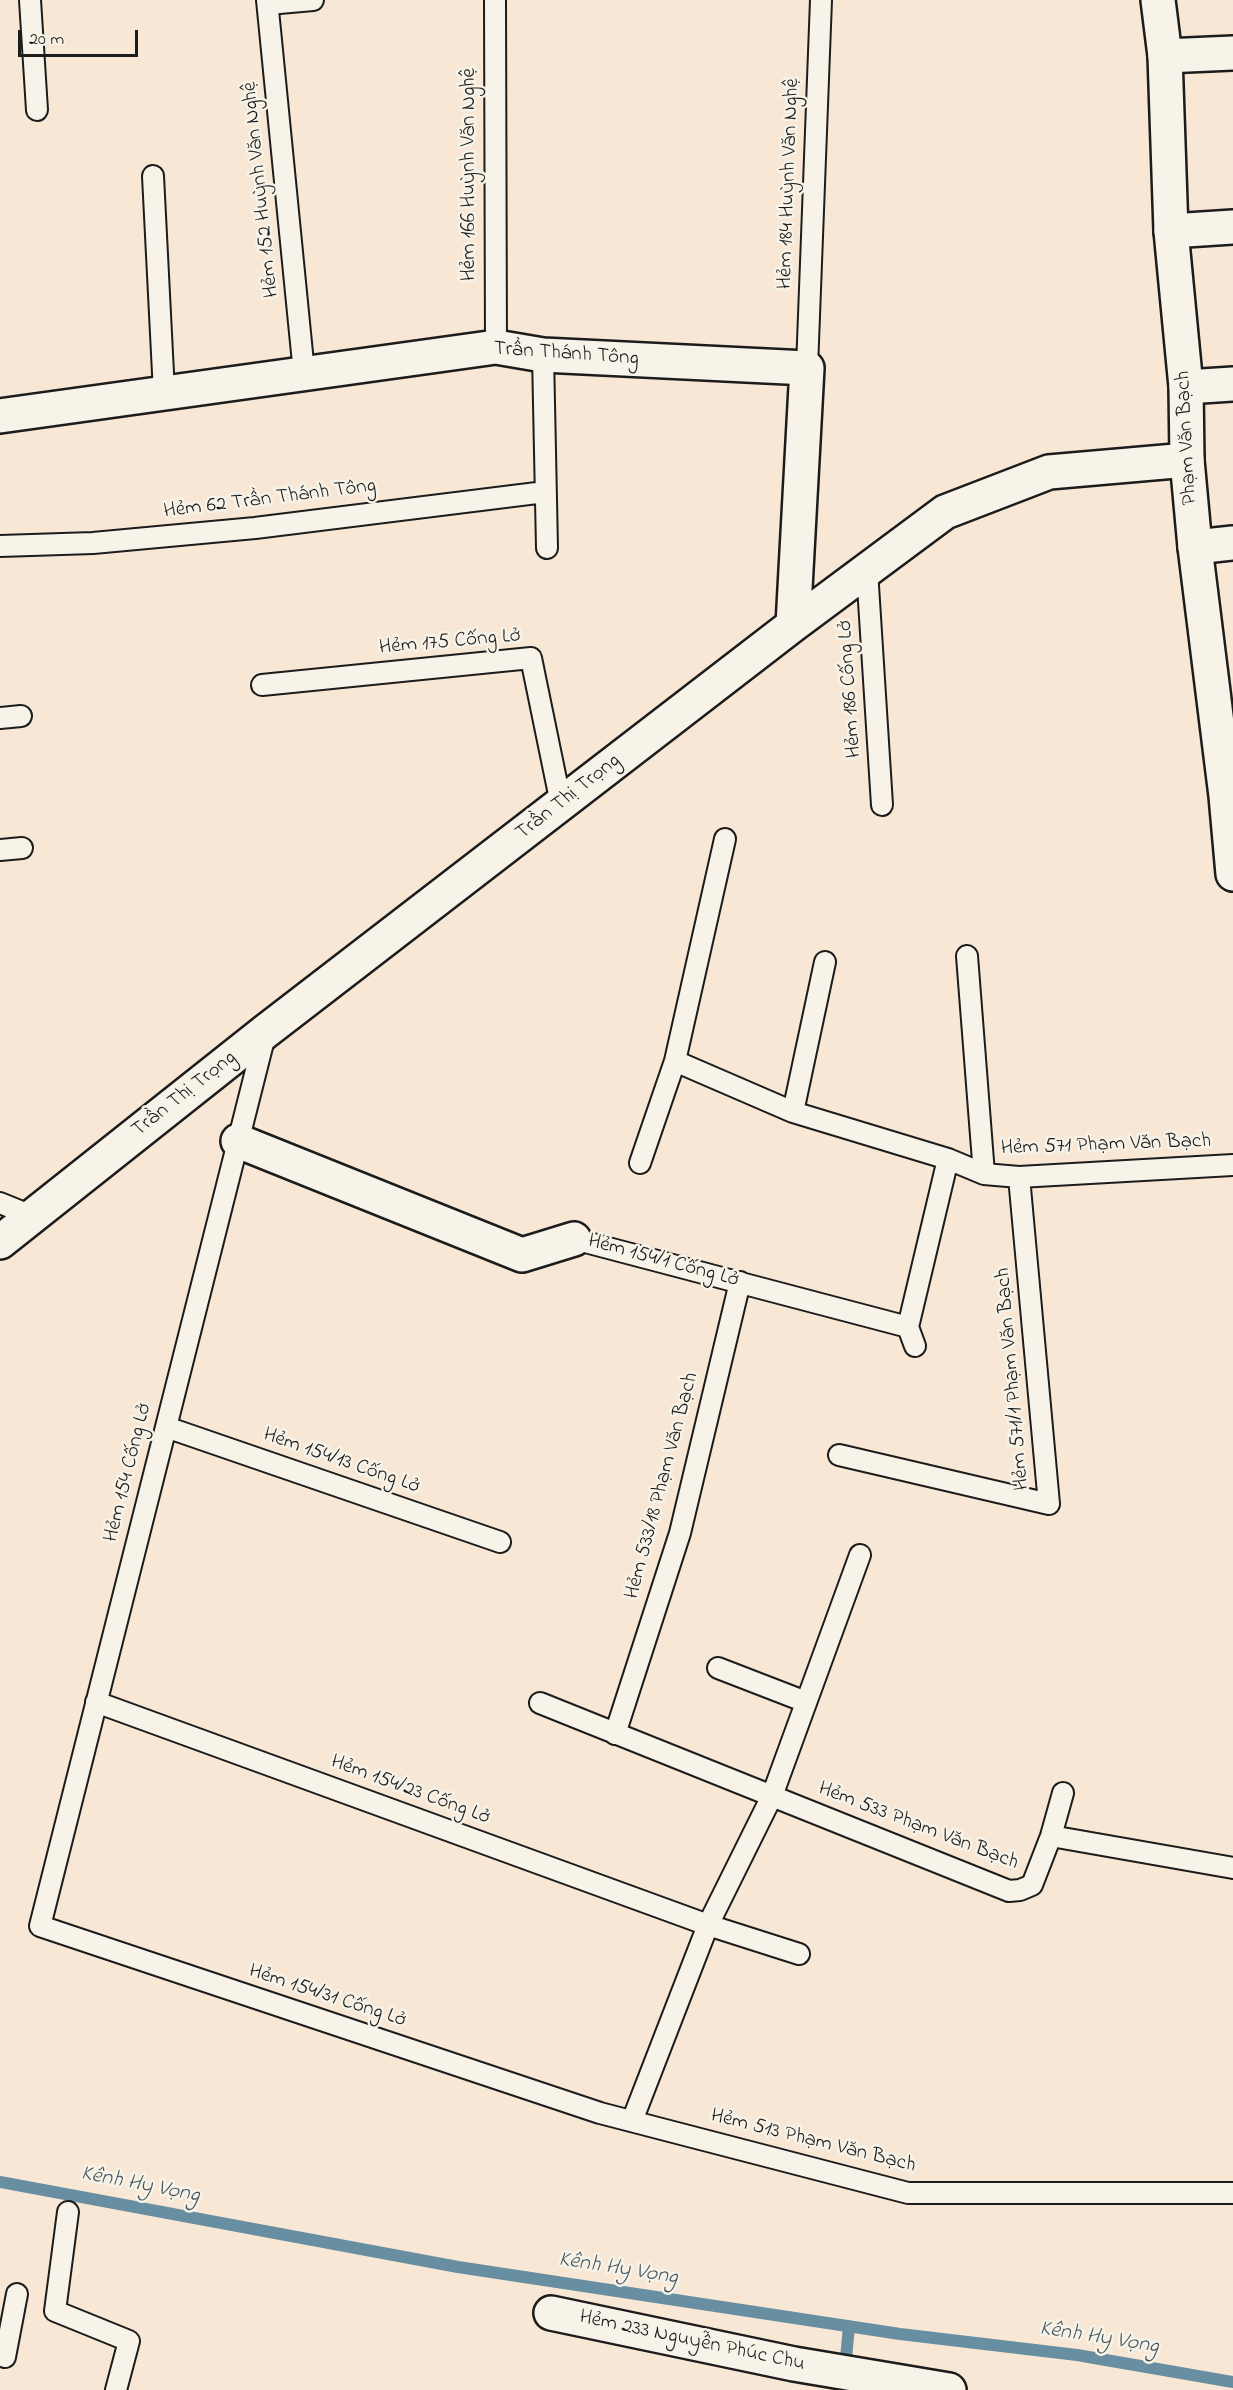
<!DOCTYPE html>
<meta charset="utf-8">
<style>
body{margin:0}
#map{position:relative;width:1233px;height:2390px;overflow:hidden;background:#f7e7d4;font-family:"Indie Flower",sans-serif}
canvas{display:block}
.scale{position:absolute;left:18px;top:30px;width:120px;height:27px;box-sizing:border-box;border:3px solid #1c1c1c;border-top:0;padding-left:8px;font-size:18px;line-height:21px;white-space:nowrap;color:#1c1c1c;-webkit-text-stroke:4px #f7f3e8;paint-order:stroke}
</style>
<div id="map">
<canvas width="1233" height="2390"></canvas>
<div class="scale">20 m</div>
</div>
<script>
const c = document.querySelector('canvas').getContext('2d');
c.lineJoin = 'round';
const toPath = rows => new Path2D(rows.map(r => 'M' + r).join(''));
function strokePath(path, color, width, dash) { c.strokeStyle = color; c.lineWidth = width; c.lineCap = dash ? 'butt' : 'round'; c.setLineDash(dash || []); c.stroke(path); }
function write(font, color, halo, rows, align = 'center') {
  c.font = font + ' "Indie Flower",sans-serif'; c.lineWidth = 5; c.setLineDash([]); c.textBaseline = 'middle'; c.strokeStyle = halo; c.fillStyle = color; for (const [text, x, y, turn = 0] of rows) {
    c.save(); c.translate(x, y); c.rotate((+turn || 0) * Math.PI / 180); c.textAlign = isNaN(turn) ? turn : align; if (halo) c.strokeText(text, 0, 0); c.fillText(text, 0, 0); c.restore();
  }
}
strokePath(toPath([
 [0,2182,458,2267,900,2334,1077,2355,1233,2382],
 [843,2390,849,2326]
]), '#688ea2', 12);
const service = toPath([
 [30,0,37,110],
 [267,0,304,373],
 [495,0,496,347],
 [268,4,313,0],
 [153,176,164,393],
 [543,355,547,548],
 [807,368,821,0],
 [0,546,93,543,255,528,545,492],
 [867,570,882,805],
 [262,685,531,658,561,804],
 [0,718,21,716],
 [0,850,22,848],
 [967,956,984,1174],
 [266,1031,40,1926,600,2113,908,2193,1233,2193],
 [675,1061,793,1112,948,1159,984,1174,1019,1177,1233,1165],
 [793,1112,825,962],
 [640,1163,675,1061,725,839],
 [0,1203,32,1216],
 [574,1239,908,1327,915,1346],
 [908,1327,948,1159],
 [166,1427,500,1542],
 [839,1455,1049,1504,1019,1177],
 [718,1668,806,1702],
 [96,1702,708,1925,772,1796,860,1555],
 [540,1703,1009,1891,1020,1890,1032,1885,1051,1836,1063,1793],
 [615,1734,680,1533,740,1282],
 [1051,1836,1233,1868],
 [632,2121,708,1925,799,1954],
 [68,2212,55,2311,129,2341,116,2390],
 [0,2355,5,2357,17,2294]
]);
const minor = toPath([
 [1165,56,1233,53],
 [1171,231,1233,227],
 [1186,387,1233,384],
 [0,416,496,347,543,355,807,368,793,625],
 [1195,547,1233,543],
 [238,1141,522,1255,574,1239],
 [0,1242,266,1031,793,625,945,512,1049,472,1187,460],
 [551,2313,794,2364,949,2390]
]);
const tertiary = toPath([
 [1158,0,1165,56,1171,231,1186,387,1187,460,1195,547,1226,796,1233,874]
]);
strokePath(service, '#1c1c1c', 24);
strokePath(minor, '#1c1c1c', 38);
strokePath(tertiary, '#1c1c1c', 38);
strokePath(service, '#f7f3e8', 20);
strokePath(minor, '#f7f3e8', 33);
strokePath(tertiary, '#f7f3e8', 33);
write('21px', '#1c1c1c', '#f7f3e8', [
 ["Hẻm 166 Huỳnh Văn Nghệ",471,174,-90],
 ["Hẻm 184 Huỳnh Văn Nghệ",790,183,-88],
 ["Hẻm 152 Huỳnh Văn Nghệ",262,189,-96],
 ["Trần Thánh Tông",566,355,4],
 ["Phạm Văn Bạch",1188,438,-93],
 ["Hẻm 62 Trần Thánh Tông",270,500,-7],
 ["Hẻm 175 Cống Lở",450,643,-5],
 ["Hẻm 186 Cống Lở",851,689,-94],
 ["Trần Thị Trọng",569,798,-38],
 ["Trần Thị Trọng",185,1095,-38],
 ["Hẻm 571 Phạm Văn Bạch",1106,1146,-2],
 ["Hẻm 154/1 Cống Lở",663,1262,15],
 ["Hẻm 571/1 Phạm Văn Bạch",1014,1379,-95],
 ["Hẻm 154/13 Cống Lở",341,1462,19],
 ["Hẻm 154 Cống Lở",129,1473,-76],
 ["Hẻm 533/18 Phạm Văn Bạch",663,1486,-75],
 ["Hẻm 154/23 Cống Lở",410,1791,20],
 ["Hẻm 533 Phạm Văn Bạch",918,1827,21],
 ["Hẻm 154/31 Cống Lở",327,1997,18],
 ["Hẻm 513 Phạm Văn Bạch",813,2142,14],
 ["Hẻm 233 Nguyễn Phúc Chu",692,2342,12]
]);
write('italic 22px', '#42555f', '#f7f3e8', [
 ["Kênh Hy Vọng",140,2186,11],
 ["Kênh Hy Vọng",618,2270,9],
 ["Kênh Hy Vọng",1099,2339,9]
]);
</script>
